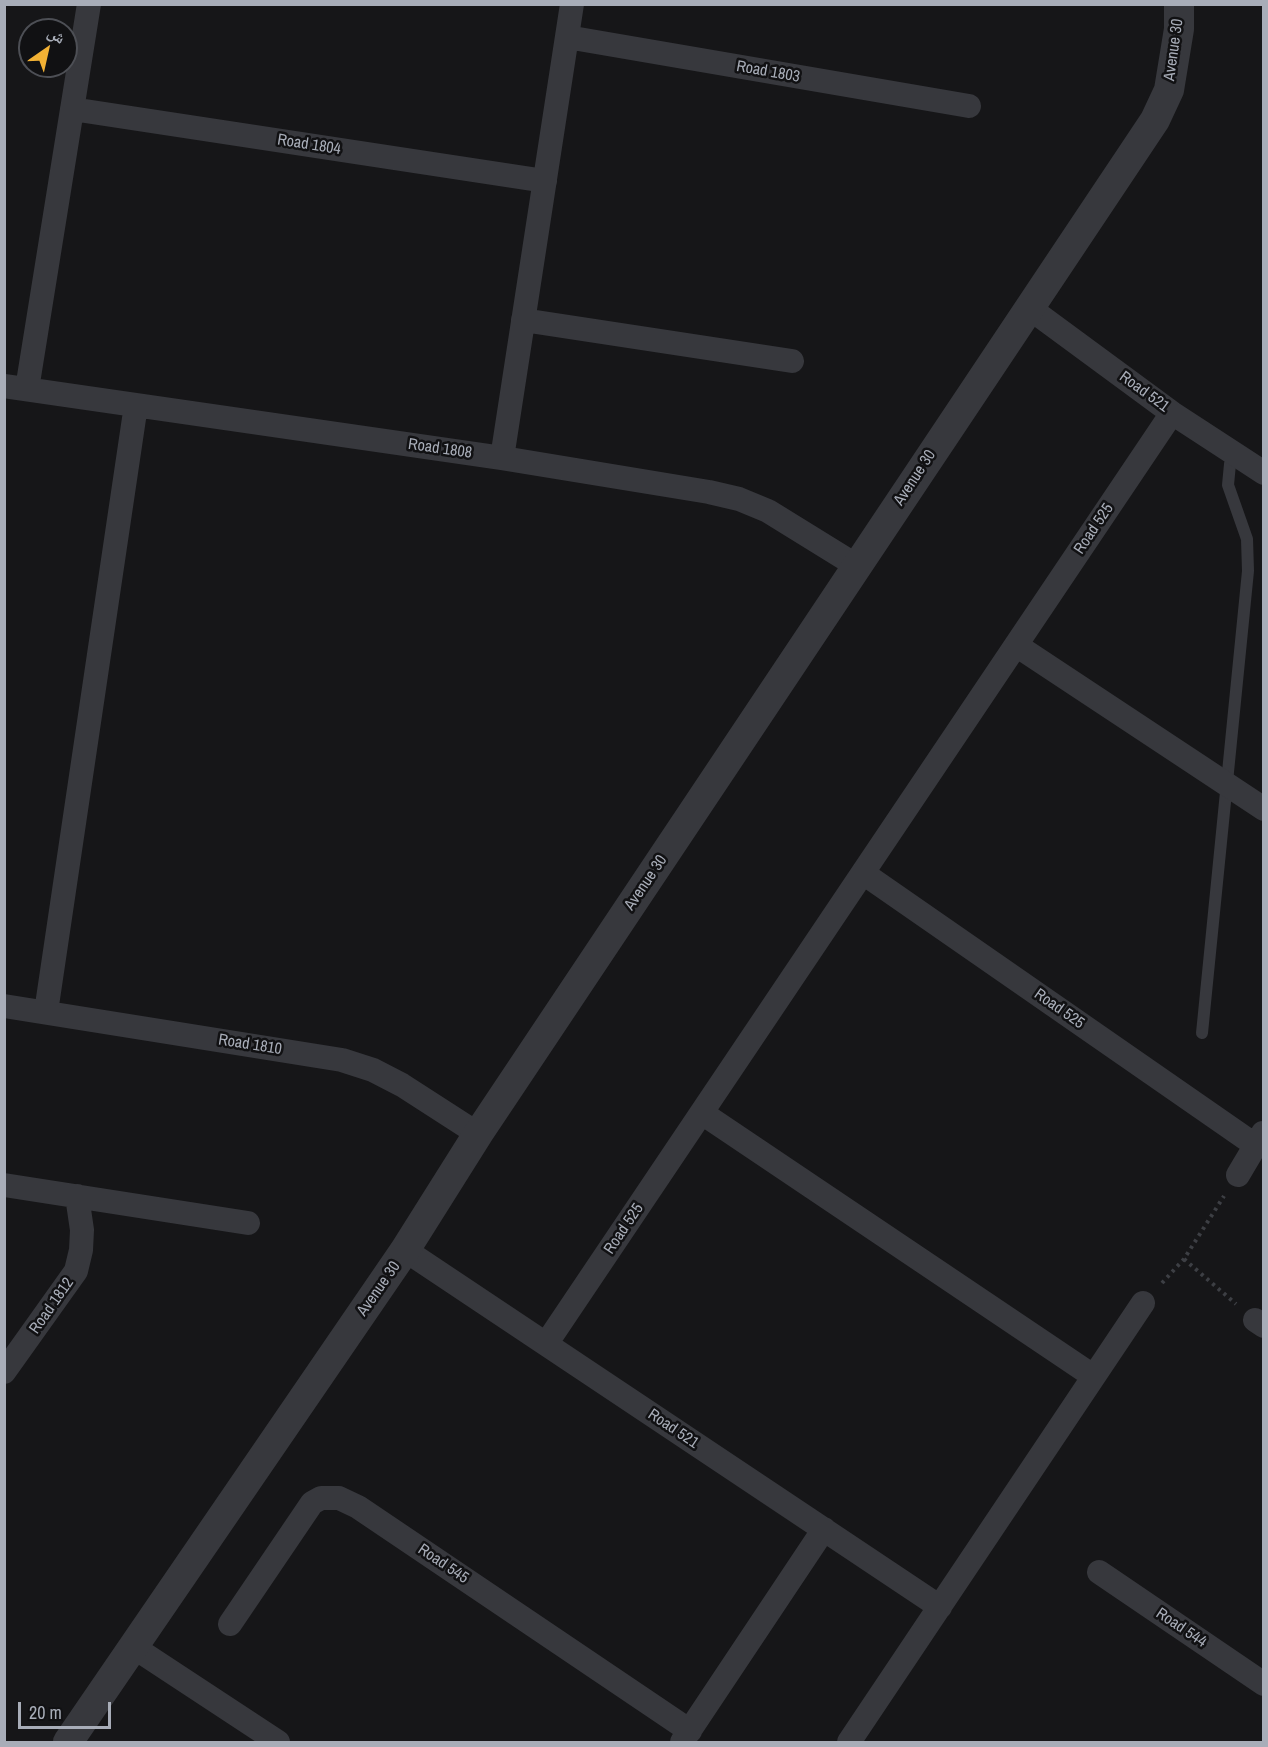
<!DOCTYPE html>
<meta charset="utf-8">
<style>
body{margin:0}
#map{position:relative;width:1268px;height:1747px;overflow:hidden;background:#161618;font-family:"Archivo Narrow","Noto Naskh Arabic",sans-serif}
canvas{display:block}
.frame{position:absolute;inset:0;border:6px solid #a8adb8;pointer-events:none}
.north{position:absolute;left:18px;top:18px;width:60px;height:60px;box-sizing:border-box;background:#111113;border:2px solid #4d4f55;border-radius:50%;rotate:34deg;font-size:16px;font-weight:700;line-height:24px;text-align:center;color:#a8adb8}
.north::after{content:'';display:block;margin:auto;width:21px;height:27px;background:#f2b134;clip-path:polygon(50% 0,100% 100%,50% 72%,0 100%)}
.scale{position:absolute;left:18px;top:1702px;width:93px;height:27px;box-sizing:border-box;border:3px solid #a8adb8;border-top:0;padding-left:8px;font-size:18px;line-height:21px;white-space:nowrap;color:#a8adb8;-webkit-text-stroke:4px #111113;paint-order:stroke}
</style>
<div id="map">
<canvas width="1268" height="1747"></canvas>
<div class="frame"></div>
<div class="north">ش</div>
<div class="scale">20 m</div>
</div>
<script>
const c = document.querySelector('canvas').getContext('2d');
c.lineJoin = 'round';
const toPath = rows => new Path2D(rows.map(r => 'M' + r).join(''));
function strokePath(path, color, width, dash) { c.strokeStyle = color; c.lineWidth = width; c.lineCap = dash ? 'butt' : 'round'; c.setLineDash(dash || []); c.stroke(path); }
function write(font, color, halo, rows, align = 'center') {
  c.font = font + ' "Archivo Narrow",sans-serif'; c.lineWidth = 5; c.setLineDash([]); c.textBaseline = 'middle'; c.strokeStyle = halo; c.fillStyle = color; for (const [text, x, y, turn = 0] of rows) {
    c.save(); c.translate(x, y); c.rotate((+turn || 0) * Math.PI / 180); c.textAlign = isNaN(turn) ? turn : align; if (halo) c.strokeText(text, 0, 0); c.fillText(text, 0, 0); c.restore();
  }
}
strokePath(toPath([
 [1184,1259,1236,1304],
 [1162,1283,1184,1259,1224,1196]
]), '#3d3f44', 4, [3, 4.5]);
strokePath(toPath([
 [1202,1033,1248,571,1247,539,1228,485,1230,464,1235,454]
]), '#37383d', 12);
strokePath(toPath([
 [567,37,969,106],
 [72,109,545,181],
 [1028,307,1172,413,1264,473],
 [523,320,792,361],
 [4,386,502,458,709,492,739,499,768,511,857,566],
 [27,389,89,4],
 [502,458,572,4],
 [1016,645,1264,809],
 [863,873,1255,1145],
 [4,1006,342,1060,373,1070,402,1085,478,1134],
 [46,1012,136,405],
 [702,1113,1093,1376],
 [1238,1175,1263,1133],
 [4,1185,248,1223],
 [405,1250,940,1607],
 [1255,1320,1264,1326],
 [546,1344,1172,413],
 [4,1372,76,1271,81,1250,82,1230,77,1196],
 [1099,1572,1264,1684],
 [230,1624,312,1503,321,1498,339,1498,358,1507,690,1731],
 [132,1646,278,1742],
 [682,1742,824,1529],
 [849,1742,1143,1303]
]), '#37383d', 24);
strokePath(toPath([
 [68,1742,405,1250,478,1134,1135,150,1155,120,1169,90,1179,29,1179,4]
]), '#37383d', 30);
write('16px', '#a8adb8', '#111113', [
 ["Avenue 30",1174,50,-82],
 ["Road 1803",768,72,10],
 ["Road 1804",309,145,9],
 ["Road 521",1144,392,36],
 ["Road 1808",440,449,8],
 ["Avenue 30",915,478,-57],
 ["Road 525",1094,529,-56],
 ["Avenue 30",646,883,-56],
 ["Road 525",1059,1009,35],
 ["Road 1810",250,1045,9],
 ["Road 525",624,1229,-56],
 ["Avenue 30",379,1289,-55],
 ["Road 1812",52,1306,-55],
 ["Road 521",673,1429,34],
 ["Road 545",443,1564,34],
 ["Road 544",1181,1628,34]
]);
</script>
